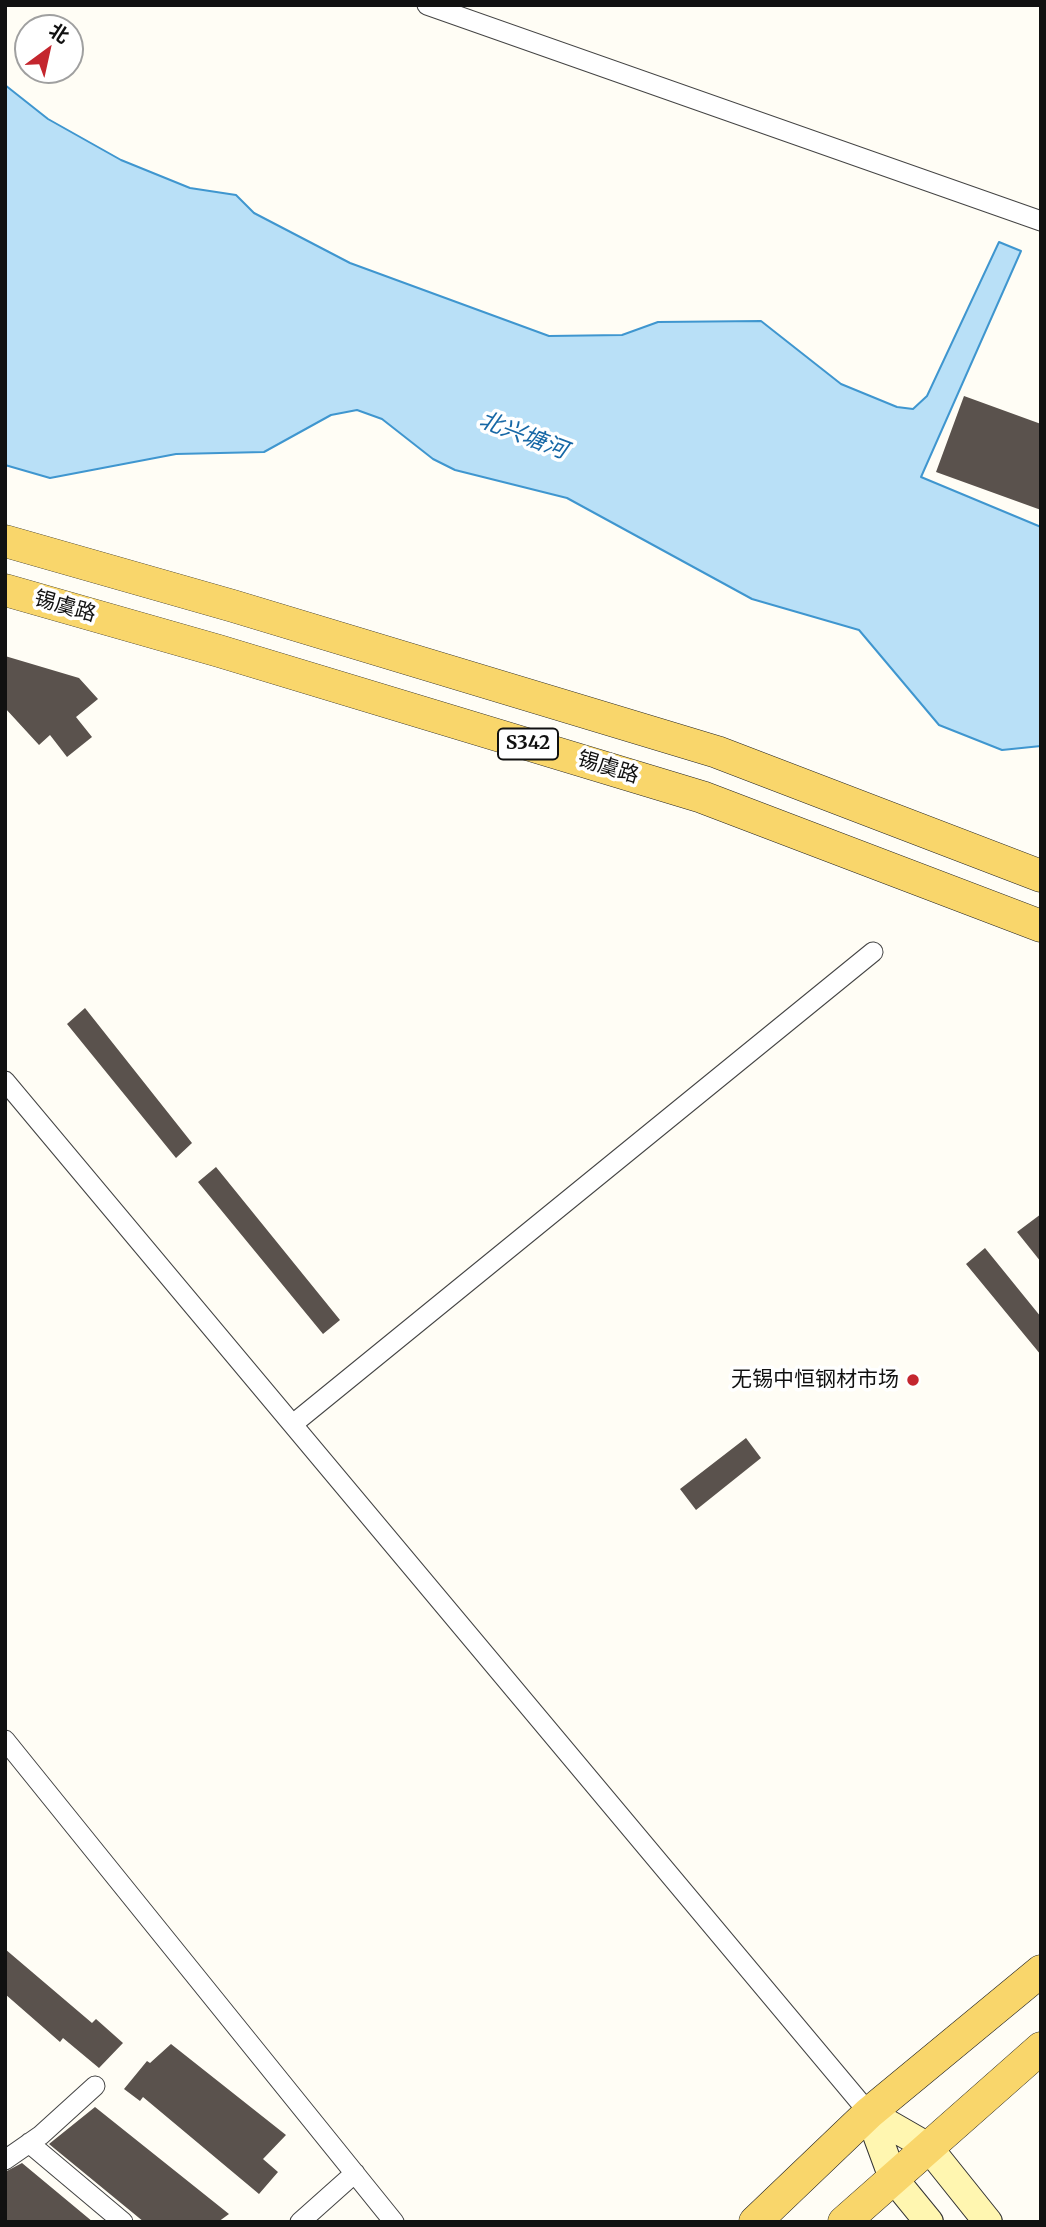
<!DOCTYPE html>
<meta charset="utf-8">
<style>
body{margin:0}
#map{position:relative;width:1046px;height:2227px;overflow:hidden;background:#fffdf5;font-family:Merriweather,"Noto Sans SC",serif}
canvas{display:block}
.frame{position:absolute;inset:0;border:7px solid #111;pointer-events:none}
.north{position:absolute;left:14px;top:14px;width:70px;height:70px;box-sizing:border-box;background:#fff;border:2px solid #a0a0a0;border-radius:50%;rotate:33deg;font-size:19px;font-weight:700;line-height:28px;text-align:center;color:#111}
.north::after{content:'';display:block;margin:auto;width:24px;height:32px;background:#c4262e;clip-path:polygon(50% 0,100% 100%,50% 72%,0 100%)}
</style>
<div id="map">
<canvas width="1046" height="2227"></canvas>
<div class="frame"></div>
<div class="north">北</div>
</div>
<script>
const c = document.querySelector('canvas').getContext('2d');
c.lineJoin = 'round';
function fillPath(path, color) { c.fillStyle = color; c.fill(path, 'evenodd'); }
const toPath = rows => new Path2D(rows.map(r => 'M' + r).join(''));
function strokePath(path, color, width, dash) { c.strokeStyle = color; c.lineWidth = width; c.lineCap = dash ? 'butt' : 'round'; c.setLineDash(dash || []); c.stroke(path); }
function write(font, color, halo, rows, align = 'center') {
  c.font = font + ' Merriweather,"Noto Sans SC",serif'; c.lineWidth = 7; c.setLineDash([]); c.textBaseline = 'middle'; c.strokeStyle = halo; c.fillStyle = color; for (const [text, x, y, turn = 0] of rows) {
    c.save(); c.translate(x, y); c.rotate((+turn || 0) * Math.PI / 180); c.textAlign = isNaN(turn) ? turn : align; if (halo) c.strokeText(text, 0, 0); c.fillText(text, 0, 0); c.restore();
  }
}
const water = toPath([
 [5,85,48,119,121,160,190,188,236,195,254,213,350,263,549,336,622,335,658,322,761,321,841,384,897,407,913,409,927,396,999,242,1021,251,921,477,1041,527,1041,746,1002,750,939,725,859,630,752,599,567,498,455,470,433,459,382,419,357,410,331,415,264,452,176,454,50,478,5,465,5,85]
]);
fillPath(water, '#b9e0f7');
strokePath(water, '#3f96cf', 2);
fillPath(toPath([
 [964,396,1041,424,1041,510,936,472],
 [5,656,79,678,98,699,76,717,92,737,67,757,50,735,39,745,5,708],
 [85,1008,192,1143,176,1158,67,1024],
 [216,1167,340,1320,323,1334,198,1182],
 [1041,1214,1041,1262,1017,1232],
 [985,1248,1041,1317,1041,1355,966,1264],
 [746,1438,761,1458,696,1510,680,1489],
 [5,1949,92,2023,96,2019,123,2043,99,2068,63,2038,60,2042,5,1994],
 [171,2044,286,2135,263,2159,278,2172,259,2194,143,2097,140,2101,124,2089,147,2061,150,2063],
 [95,2107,229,2214,218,2222,144,2222,49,2144],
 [22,2163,93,2222,5,2222,5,2172]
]), '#5a524d');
const street = toPath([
 [427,5,1041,221],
 [5,1081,869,2113],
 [293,1424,873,952],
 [5,1740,394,2222],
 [29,2143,123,2222],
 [5,2160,41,2135,95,2086],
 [300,2222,355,2173]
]);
const secondary = toPath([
 [869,2113,928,2147,988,2222],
 [869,2113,893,2178,929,2222]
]);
const primary = toPath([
 [5,541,233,606,717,752,1041,876],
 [5,590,219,651,702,797,1041,926],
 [755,2222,869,2113,1041,1971],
 [844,2222,1041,2048]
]);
strokePath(street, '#444', 21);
strokePath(secondary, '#333', 30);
strokePath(primary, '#222', 33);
strokePath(street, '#fff', 19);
strokePath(secondary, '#fff6b0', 28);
strokePath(primary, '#f9d66b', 32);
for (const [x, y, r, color] of [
 [913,1380,7,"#c4262e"]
]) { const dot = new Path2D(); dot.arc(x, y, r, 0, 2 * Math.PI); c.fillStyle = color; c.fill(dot); strokePath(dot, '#fff', 2.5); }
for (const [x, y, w] of [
 [528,744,60]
]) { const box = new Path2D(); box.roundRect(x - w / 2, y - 15.5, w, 31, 5); c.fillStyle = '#fff'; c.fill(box); strokePath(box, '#111', 2); }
write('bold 19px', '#111', null, [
 ["S342",528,744]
]);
write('21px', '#111', '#fff', [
 ["锡虞路",65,607,16],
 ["锡虞路",608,768,17]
]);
write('21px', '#111', '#fff', [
 ["无锡中恒钢材市场",899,1380]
], 'right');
write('italic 23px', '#1768a6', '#fff', [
 ["北兴塘河",523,436,21]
]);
</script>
